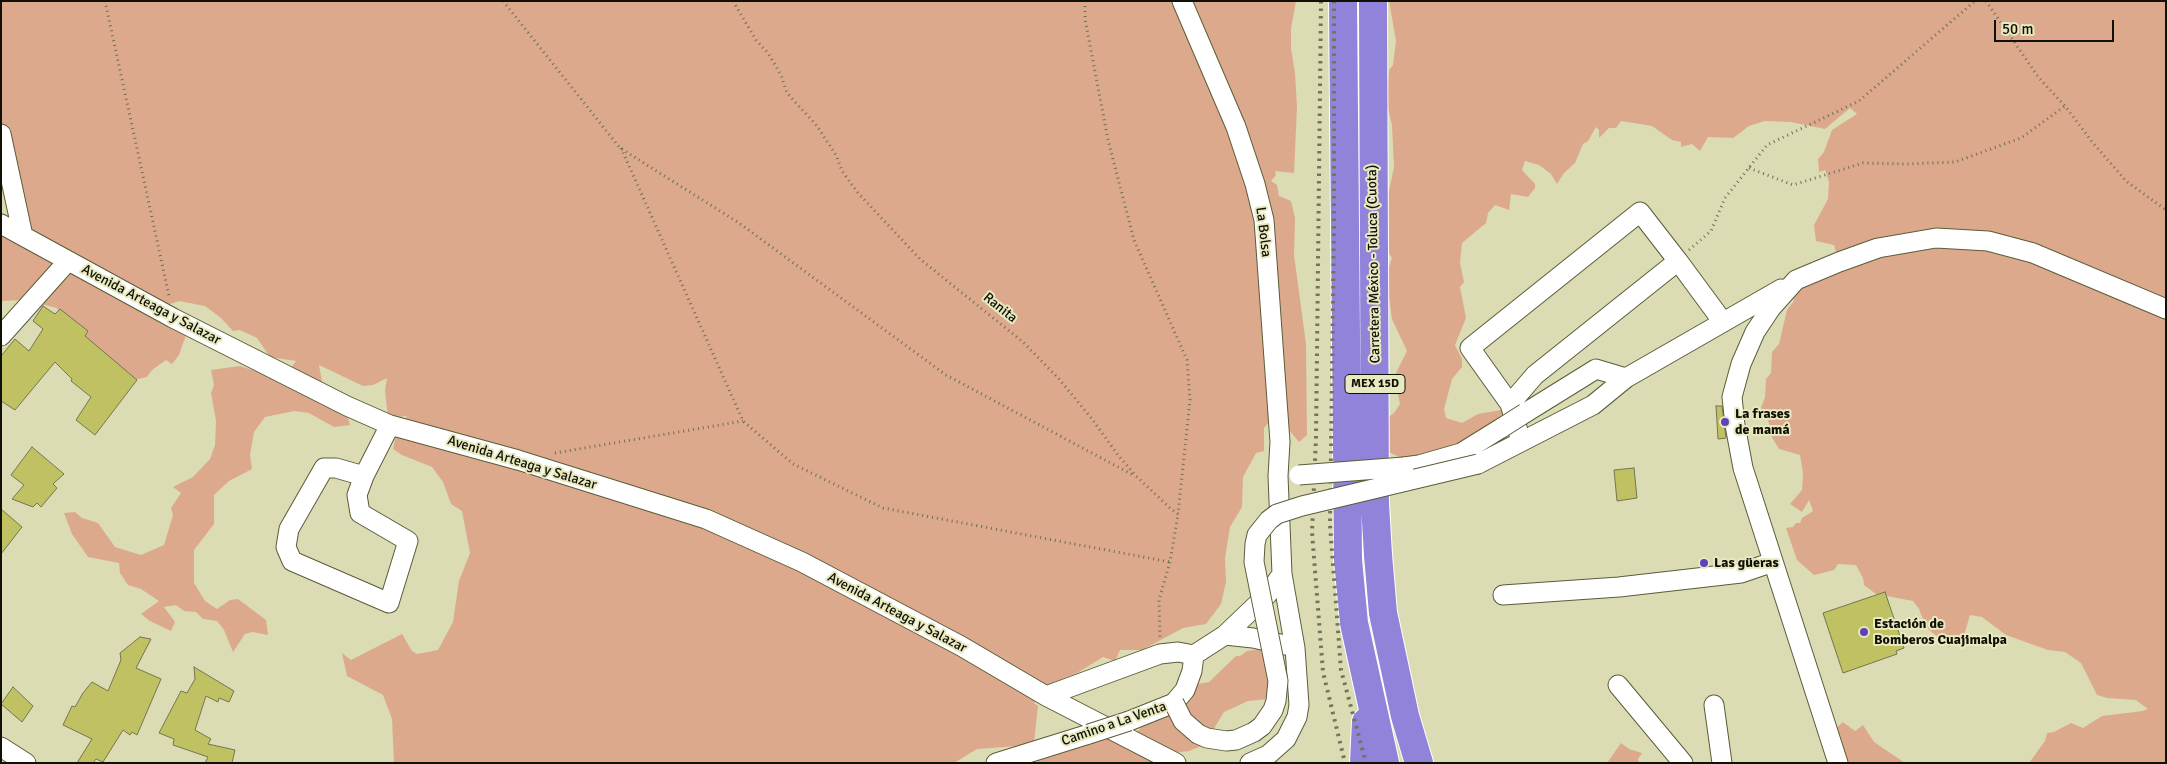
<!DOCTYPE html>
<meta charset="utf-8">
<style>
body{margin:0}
#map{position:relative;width:2167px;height:764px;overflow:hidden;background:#dbdcb4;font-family:Signika,sans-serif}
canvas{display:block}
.frame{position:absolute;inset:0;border:2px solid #101004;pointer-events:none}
.scale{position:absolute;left:1994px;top:20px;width:120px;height:22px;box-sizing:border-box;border:2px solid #101004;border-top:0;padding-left:6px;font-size:15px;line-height:18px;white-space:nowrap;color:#101004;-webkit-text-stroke:4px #e8e9c1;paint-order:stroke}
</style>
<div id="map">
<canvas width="2167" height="764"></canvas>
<div class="frame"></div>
<div class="scale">50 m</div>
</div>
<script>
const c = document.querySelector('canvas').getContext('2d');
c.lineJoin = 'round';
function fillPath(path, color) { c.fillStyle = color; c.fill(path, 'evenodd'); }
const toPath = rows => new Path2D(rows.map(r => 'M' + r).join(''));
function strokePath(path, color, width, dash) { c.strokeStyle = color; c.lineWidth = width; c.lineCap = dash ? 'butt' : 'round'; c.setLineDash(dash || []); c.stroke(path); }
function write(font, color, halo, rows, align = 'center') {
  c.font = font + ' Signika,sans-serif'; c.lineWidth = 4; c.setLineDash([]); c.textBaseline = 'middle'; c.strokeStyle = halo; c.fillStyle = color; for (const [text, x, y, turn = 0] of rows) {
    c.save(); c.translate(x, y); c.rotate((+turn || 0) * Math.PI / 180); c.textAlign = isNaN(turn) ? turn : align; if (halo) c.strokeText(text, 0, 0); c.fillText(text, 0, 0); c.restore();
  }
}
fillPath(toPath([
 [1,1,1296,1,1291,29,1291,48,1295,73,1297,107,1294,173,1275,171,1276,175,1271,181,1277,185,1279,196,1291,201,1295,218,1294,255,1306,344,1307,435,1299,442,1288,429,1273,417,1264,428,1264,451,1256,453,1243,477,1242,507,1230,527,1225,558,1226,582,1221,604,1206,624,1183,628,1142,650,1120,650,1115,661,1103,657,1077,673,1047,685,1034,703,1038,706,1034,742,1026,751,1019,746,977,749,954,763,394,763,392,719,383,695,347,676,342,653,351,660,402,634,412,651,417,654,438,650,453,622,459,581,470,553,462,511,451,504,443,482,432,467,402,455,393,449,396,435,407,416,388,418,385,390,387,378,373,385,363,386,319,365,324,393,342,398,350,425,334,427,309,413,294,411,265,417,254,432,250,455,252,469,229,481,214,495,214,524,194,550,194,583,205,601,217,609,230,600,238,599,266,620,268,635,253,632,245,634,233,652,224,630,217,621,203,619,196,612,184,611,176,605,164,607,175,622,171,631,150,621,141,614,159,601,141,589,128,585,120,573,119,563,88,557,72,534,64,513,75,512,82,518,98,523,115,547,141,555,164,545,173,515,171,508,181,493,173,487,193,477,210,459,215,445,216,421,211,393,214,385,211,370,240,366,255,371,276,371,290,369,296,361,270,357,257,338,240,330,233,331,221,318,205,306,179,301,165,306,186,335,179,355,172,364,166,360,152,370,147,377,124,382,70,343,57,308,24,300,1,301,1,223,10,221,13,200,1,189],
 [1389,1,2166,1,2166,763,2029,763,2045,741,2047,733,2054,732,2071,723,2083,728,2102,716,2143,711,2148,709,2136,700,2107,698,2097,695,2081,663,2065,652,2048,650,2006,635,1982,617,1970,615,1963,639,1949,647,1926,627,1919,609,1913,601,1876,594,1864,585,1863,578,1856,565,1838,564,1834,570,1814,575,1797,560,1786,528,1793,527,1796,523,1800,523,1802,518,1813,511,1809,500,1802,512,1790,504,1802,490,1803,473,1800,455,1779,449,1770,434,1769,423,1761,408,1765,397,1766,379,1771,373,1772,352,1779,344,1787,310,1794,301,1791,290,1838,258,1834,245,1816,241,1814,225,1828,199,1829,182,1825,170,1819,172,1818,159,1824,152,1832,130,1857,114,1850,108,1825,129,1791,122,1765,121,1749,126,1733,138,1708,137,1700,151,1692,144,1681,147,1681,142,1672,140,1652,126,1621,121,1616,128,1609,128,1599,138,1599,130,1596,127,1588,141,1583,144,1575,163,1564,173,1557,184,1551,174,1539,165,1525,161,1522,170,1535,184,1535,188,1528,197,1511,194,1509,210,1495,205,1488,213,1486,223,1462,243,1460,263,1464,282,1460,287,1466,318,1455,345,1462,359,1462,367,1452,379,1444,409,1446,418,1462,423,1478,414,1501,410,1514,418,1490,434,1409,465,1397,456,1383,449,1387,418,1394,413,1400,404,1396,384,1392,381,1407,351,1392,319,1386,275,1392,258,1385,247,1380,213,1388,196,1394,167,1392,125,1387,104,1389,70,1393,65,1396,41],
 [1260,649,1267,666,1273,670,1269,699,1248,701,1224,712,1204,745,1189,751,1172,753,1159,763,1038,763,1039,752,1081,747,1102,739,1132,736,1140,729,1146,710,1160,709,1190,678,1198,684,1209,682,1236,656,1240,656,1247,651],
 [1843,722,1855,731,1863,725,1874,742,1905,763,1842,763,1832,732],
 [1621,743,1629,749,1642,753,1638,759,1639,763,1607,763]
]), '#dca98d');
const building = toPath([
 [43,306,55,314,60,309,88,331,85,336,137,380,95,435,76,420,91,397,71,381,72,379,55,362,15,410,1,401,1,356,15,339,29,351,43,329,33,321,43,306],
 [1716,406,1722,406,1726,438,1718,439,1716,406],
 [32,447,64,474,53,484,57,488,41,507,37,503,33,507,12,499,24,485,11,475,32,447],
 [1634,468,1637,498,1617,501,1614,470,1634,468],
 [1,509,22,527,1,554,1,509],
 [1885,592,1904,648,1896,651,1897,654,1843,673,1823,613,1885,592],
 [140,637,151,639,136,668,161,679,137,735,132,732,130,735,123,730,103,762,96,759,93,763,77,763,92,739,63,725,72,706,75,707,83,693,92,682,108,691,121,660,120,653,140,637],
 [194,667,234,691,229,702,219,698,218,702,206,696,195,730,211,739,208,744,235,750,232,763,205,763,208,757,173,745,174,739,159,733,181,691,187,693,195,679,194,667],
 [13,687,33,706,22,722,1,704,13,687]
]);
fillPath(building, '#c0c162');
strokePath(building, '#747551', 1);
const minor = toPath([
 [1,134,23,236],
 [1,224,173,318,347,406,390,425,518,460,706,519,802,562,961,646,1046,696,1176,763],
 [1678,261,1723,322],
 [1,336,68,261],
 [1510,404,1535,375,1678,261,1640,212,1470,348,1510,404,1521,441],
 [1525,413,1596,369,1626,378],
 [1478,464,1593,405,1626,378,1781,289],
 [1404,467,1419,465,1461,453,1503,427],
 [364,476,336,468,324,468,289,529,286,547,292,561,389,603,408,541,360,513,357,495,364,476,390,425],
 [1503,595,1619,587,1741,573,1773,562],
 [1225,635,1253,638,1285,645],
 [1618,685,1683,763],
 [1046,696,1160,654,1178,652,1194,655],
 [1714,705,1722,763],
 [1129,721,1174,703,1185,690,1192,671,1194,655,1225,635,1267,595,1282,574,1278,476,1280,442,1264,220,1255,184,1236,127,1182,1],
 [1,747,26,763],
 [996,763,1089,734],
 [1250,763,1268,755,1286,739,1297,717,1299,705,1295,648,1282,574],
 [1838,763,1743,468,1735,425,1732,397,1741,364,1755,332,1771,308,1796,280,1839,262,1878,248,1936,238,1988,241,2033,253,2166,309]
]);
const highway = toPath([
 [1343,1,1348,560,1354,623,1385,763],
 [1373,1,1375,504,1378,555,1383,613,1405,716,1419,763],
 [1364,763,1366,722]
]);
strokePath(minor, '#5b5c38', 21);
strokePath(highway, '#fff', 30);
strokePath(toPath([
 [105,1,169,296],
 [503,1,620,148,739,223,946,375,1133,475],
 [733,1,756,40,768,53,781,75,787,93,817,126,836,155,842,171,858,193,920,259,1023,342,1059,379,1092,419,1118,455,1136,476,1170,508,1178,514,1170,562,1159,600,1160,637],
 [1085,1,1085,19,1108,140,1134,240,1187,360,1190,400,1178,514],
 [1986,1,2039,78,2065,106,2093,143,2126,181,2166,210],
 [621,148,743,421,793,464,883,508,1170,562],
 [1749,168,1793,185,1863,163,1906,164,1955,162,2021,138,2065,106],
 [1689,250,1711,231,1725,198,1767,145,1859,101,1975,1],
 [555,453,743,421]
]), '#6d6e55', 3, [1, 4]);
strokePath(minor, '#fff', 19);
strokePath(highway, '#9083d9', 28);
strokePath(toPath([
 [1321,1,1316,438,1312,532,1323,672,1345,763],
 [1334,1,1334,227,1330,525,1341,670,1366,763]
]), '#74745b', 4, [2.5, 5]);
const minorBridge = toPath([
 [1503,427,1525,413],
 [1299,475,1404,467],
 [1174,703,1183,721,1198,734,1207,738,1226,741,1236,740,1254,732,1262,726,1273,710,1276,701,1278,681,1254,562,1255,544,1257,535,1269,520,1277,514,1302,506,1478,464],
 [1089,734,1129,721]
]);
strokePath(minorBridge, '#5b5c38', 21, []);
strokePath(minorBridge, '#fff', 19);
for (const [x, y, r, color] of [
 [1725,422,5,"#5f41b9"],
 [1704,563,5,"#5f41b9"],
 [1864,632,5,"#5f41b9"]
]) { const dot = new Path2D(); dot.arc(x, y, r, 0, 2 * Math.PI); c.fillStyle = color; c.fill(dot); strokePath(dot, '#e8e9c1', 2); }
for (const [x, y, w] of [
 [1375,384,60]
]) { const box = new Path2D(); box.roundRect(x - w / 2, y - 9.5, w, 19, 4); c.fillStyle = '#e8e9c1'; c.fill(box); strokePath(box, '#101004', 1); }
write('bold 12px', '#101004', null, [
 ["MEX 15D",1375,384]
]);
write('14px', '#101004', '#e8e9c1', [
 ["La Bolsa",1263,232,83],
 ["Carretera México - Toluca (Cuota)",1374,264,-91],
 ["Avenida Arteaga y Salazar",151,305,28],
 ["Ranita",1000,308,39],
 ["Avenida Arteaga y Salazar",522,463,17],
 ["Avenida Arteaga y Salazar",897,613,28],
 ["Camino a La Venta",1114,724,-19]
]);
write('bold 14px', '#101004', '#e8e9c1', [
 ["La frases",1735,414],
 ["de mamá",1735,430],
 ["Las güeras",1714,563],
 ["Estación de",1874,624],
 ["Bomberos Cuajimalpa",1874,640]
], 'left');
</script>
